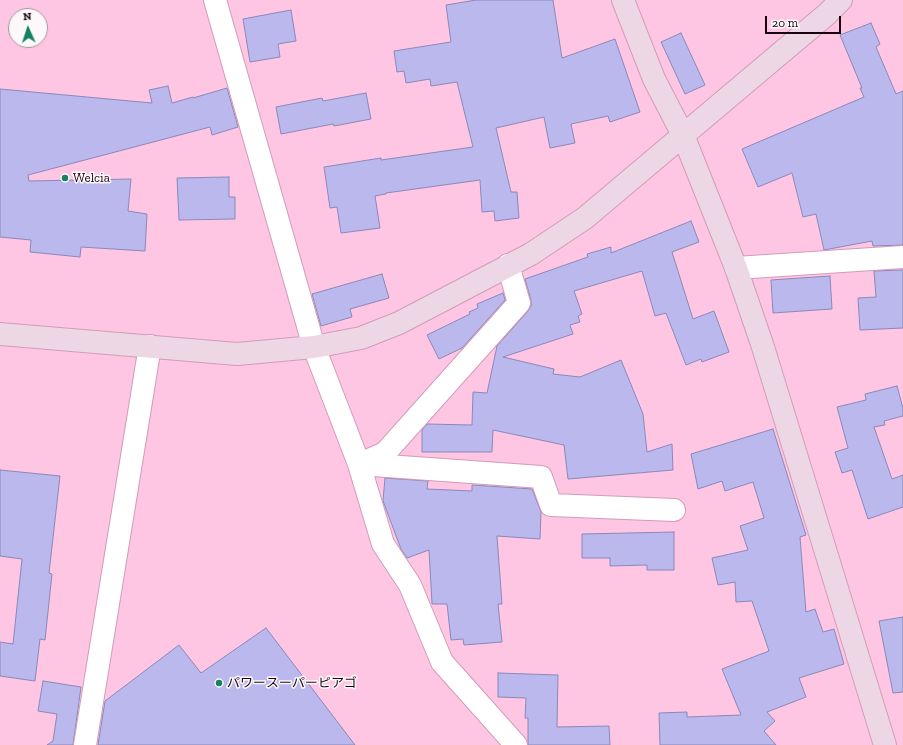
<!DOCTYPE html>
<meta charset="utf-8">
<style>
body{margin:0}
#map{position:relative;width:903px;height:745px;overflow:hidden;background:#fec6e3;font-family:"Zilla Slab",serif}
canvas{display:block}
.north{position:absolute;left:8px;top:8px;width:40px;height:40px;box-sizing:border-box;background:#fef8fb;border:1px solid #a1979d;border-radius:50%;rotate:357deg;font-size:11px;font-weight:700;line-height:16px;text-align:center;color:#16050f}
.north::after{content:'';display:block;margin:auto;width:14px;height:18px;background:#128361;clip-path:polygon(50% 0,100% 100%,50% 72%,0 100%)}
.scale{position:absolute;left:765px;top:16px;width:76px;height:18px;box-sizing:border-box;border:2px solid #16050f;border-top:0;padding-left:5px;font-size:12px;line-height:14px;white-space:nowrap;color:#16050f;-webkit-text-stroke:3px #fef8fb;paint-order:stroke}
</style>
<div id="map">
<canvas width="903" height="745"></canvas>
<div class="north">N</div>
<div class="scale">20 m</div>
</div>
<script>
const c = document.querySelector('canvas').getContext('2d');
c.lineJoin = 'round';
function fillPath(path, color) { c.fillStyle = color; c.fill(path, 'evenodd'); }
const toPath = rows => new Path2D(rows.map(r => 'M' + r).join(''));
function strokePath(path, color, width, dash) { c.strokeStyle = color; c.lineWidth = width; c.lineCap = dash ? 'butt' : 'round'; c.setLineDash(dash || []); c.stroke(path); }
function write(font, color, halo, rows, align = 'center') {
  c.font = font + ' "Zilla Slab","Noto Sans JP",serif'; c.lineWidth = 3; c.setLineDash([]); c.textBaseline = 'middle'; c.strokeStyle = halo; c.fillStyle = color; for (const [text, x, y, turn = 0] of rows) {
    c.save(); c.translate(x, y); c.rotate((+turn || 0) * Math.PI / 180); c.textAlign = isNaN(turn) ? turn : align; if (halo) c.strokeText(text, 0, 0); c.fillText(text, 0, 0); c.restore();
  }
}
const building = toPath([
 [476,0,553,0,562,58,615,39,640,112,610,122,608,116,571,124,575,143,550,148,544,117,496,128,511,192,517,192,519,218,495,221,494,211,482,212,480,180,386,193,386,194,375,196,380,228,341,233,337,207,330,208,324,167,381,158,381,160,473,147,457,82,431,86,430,79,406,83,404,71,397,72,394,51,451,42,446,5,476,0],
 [291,10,296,41,278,44,280,57,250,62,243,19,291,10],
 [871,23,880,44,876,47,896,94,903,91,903,245,873,246,872,241,824,250,816,214,803,217,792,173,758,187,742,149,864,97,860,88,862,88,840,35,871,23],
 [681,33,705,85,685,94,661,42,681,33],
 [168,86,172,103,193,97,193,98,227,88,238,127,212,135,210,127,28,175,29,181,131,179,128,211,147,214,145,251,81,247,80,257,30,252,31,240,0,237,0,89,152,103,149,90,168,86],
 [366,93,371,119,334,126,333,124,281,134,276,107,322,98,323,101,366,93],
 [229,177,229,197,235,197,235,219,179,220,177,178,229,177],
 [691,221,699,242,672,252,693,319,714,311,729,352,702,362,701,359,686,365,666,313,655,316,642,271,574,291,582,314,578,316,580,322,570,325,573,334,503,357,554,369,553,374,580,377,621,360,643,414,647,452,672,444,673,470,568,479,564,445,493,430,492,452,422,452,422,430,427,424,472,425,473,392,487,393,497,346,528,311,531,306,531,300,525,279,588,257,587,254,611,247,611,253,691,221],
 [903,270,903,328,860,330,858,298,876,297,874,271,903,270],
 [382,274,389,298,350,309,352,317,321,326,312,294,382,274],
 [830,276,832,309,773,313,771,280,830,276],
 [503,293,505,300,462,348,439,359,427,335,470,314,469,312,478,308,477,304,503,293],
 [897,386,903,408,903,416,884,421,885,425,874,427,892,479,903,475,903,507,868,519,852,470,842,473,835,452,848,448,837,407,866,400,865,394,897,386],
 [773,429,806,535,800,537,806,612,815,609,823,632,834,629,844,664,799,678,806,697,767,712,775,721,764,731,776,745,660,745,659,713,687,712,687,717,741,715,722,669,769,651,752,601,736,602,735,582,718,585,712,558,748,550,740,526,764,518,753,482,725,491,722,481,698,489,691,454,773,429],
 [0,470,60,476,49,573,52,574,45,640,40,639,35,681,0,676,0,642,13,644,22,559,0,556,0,470],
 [385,478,428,481,427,489,472,491,472,485,532,489,541,512,540,539,497,536,502,604,498,604,502,642,464,645,463,639,451,640,447,604,432,604,429,550,407,558,401,549,383,501,385,478],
 [674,532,674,570,647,570,647,565,610,566,610,558,582,558,582,534,674,532],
 [903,617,903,692,893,693,879,621,903,617],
 [266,628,355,745,98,745,105,701,179,645,201,673,266,628],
 [498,673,558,675,557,727,609,726,610,745,528,745,528,718,525,718,526,698,498,697,498,673],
 [43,681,81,687,73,745,47,745,53,741,57,714,38,711,43,681]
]);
fillPath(building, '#bab8ec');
strokePath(building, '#8a88b9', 1);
const street = toPath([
 [215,0,314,347,359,464,383,544,410,585,442,662,516,745],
 [736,268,903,257],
 [359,464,541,477,551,505,674,510],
 [360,464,385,453,519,303,508,265],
 [85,745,150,346]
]);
const secondary = toPath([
 [623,0,654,79,683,135,736,268,763,347,885,745],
 [0,334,237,354,314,347,361,338,399,323,531,254,585,218,827,14,841,0]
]);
strokePath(street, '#d19cb8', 24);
strokePath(secondary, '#d19cb8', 24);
strokePath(street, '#fff', 22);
strokePath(secondary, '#eed7e4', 22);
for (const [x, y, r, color] of [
 [65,178,4,"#128361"],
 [219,683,4,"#128361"]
]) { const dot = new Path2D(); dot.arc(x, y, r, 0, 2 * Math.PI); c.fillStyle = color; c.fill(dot); strokePath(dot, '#fef8fb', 1.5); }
write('13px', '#16050f', '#fef8fb', [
 ["Welcia",73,178],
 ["パワースーパーピアゴ",227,683]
], 'left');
</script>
